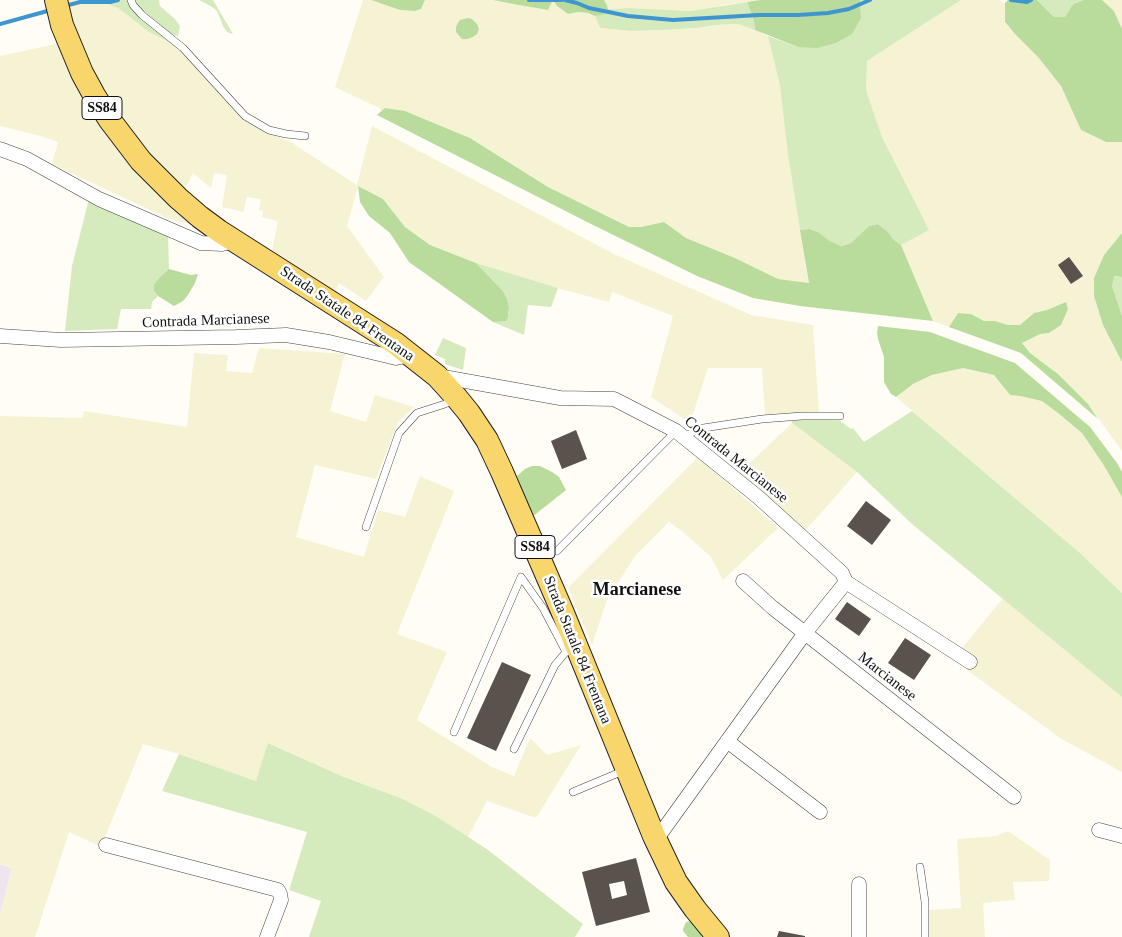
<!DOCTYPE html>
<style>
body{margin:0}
canvas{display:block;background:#fffdf5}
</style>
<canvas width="1122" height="937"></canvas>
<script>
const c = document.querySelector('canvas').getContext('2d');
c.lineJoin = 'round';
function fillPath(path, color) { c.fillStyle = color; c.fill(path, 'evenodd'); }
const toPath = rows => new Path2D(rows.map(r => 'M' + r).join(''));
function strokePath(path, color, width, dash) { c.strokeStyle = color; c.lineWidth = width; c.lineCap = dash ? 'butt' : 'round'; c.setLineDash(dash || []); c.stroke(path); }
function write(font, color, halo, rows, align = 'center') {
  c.font = font + ' Georgia,serif'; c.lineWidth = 5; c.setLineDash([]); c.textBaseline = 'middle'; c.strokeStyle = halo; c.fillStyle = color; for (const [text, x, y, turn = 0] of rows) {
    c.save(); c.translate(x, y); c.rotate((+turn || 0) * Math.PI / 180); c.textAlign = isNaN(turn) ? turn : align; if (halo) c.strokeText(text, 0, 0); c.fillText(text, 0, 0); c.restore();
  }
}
fillPath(toPath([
 [0,864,12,868,0,915]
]), '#eee6ef');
fillPath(toPath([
 [62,0,95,0,118,8,149,32,164,39,182,52,239,115,249,123,292,143,357,185,372,126,614,254,751,315,813,325,819,412,765,416,762,368,708,368,690,423,651,397,673,316,612,292,609,302,535,282,476,263,430,245,405,227,383,199,358,186,347,226,384,277,366,301,339,283,335,293,272,251,278,221,262,217,263,211,259,210,261,199,247,197,243,212,222,207,227,175,214,173,211,188,193,173,185,190,167,178,106,103],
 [363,0,371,0,400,10,415,11,421,9,425,0,493,0,513,4,548,10,553,0,557,6,568,14,578,12,588,13,595,16,600,28,631,31,663,30,697,28,715,25,738,24,755,30,768,36,780,86,788,155,809,283,778,279,735,258,686,238,664,222,641,227,629,227,548,187,470,138,405,111,385,108,382,111,379,108,335,87],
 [604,0,760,0,722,5,710,9,691,11,630,8,608,9,607,5],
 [961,0,998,0,1005,3,1005,23,1016,35,1038,57,1061,86,1081,130,1106,142,1122,142,1122,233,1104,255,1094,278,1094,296,1103,325,1122,362,1122,451,1088,404,1058,374,1030,353,1021,343,1040,334,1049,333,1047,310,1035,313,1020,325,1008,325,995,321,984,321,971,314,958,313,949,327,933,321,901,245,928,230,882,137,866,90,867,61],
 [1102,0,1122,0,1122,29,1114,11],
 [60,43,197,226,167,218,52,164,58,142,41,136,0,126,0,56],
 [259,348,345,354,330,411,366,422,375,395,414,407,398,422,376,479,315,465,296,537,364,557,378,510,405,517,420,476,454,491,397,634,447,652,417,720,492,767,514,776,530,738,547,755,581,745,536,818,487,801,468,837,436,816,403,799,344,777,269,743,256,781,179,754,143,744,101,847,69,832,35,937,0,937,0,915,12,868,0,864,0,416,83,418,84,411,187,427,194,353,228,355,226,371,252,373],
 [963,368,994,375,1010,395,1020,396,1042,401,1058,413,1082,433,1103,464,1122,497,1122,593,1080,553,896,397,913,384,933,375],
 [792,423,857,472,804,532,737,475],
 [698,457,778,528,723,580,711,557,683,532,669,522,635,556,607,600,592,645,568,588],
 [1003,598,1122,697,1122,772,1060,738,967,670,976,658,962,648],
 [1008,831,1050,860,1049,881,1013,882,1015,900,983,903,985,937,929,937,929,910,961,908,957,839,996,836]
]), '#f6f3d4');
fillPath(toPath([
 [108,0,127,0,135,11,182,52,164,39,149,32,118,8,99,1],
 [135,0,159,0,160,6,175,19,180,26,178,36,173,35,168,32,138,6],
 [199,0,213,0,233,34,227,32,223,26,217,11,212,7],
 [860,0,961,0,867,61,866,90,882,137,929,230,901,245,895,241,888,232,878,224,869,226,851,243,840,246,830,241,818,232,809,229,800,230,788,155,780,86,768,36,798,47,861,18],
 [1037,0,1084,0,1073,4,1065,17,1054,17],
 [747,2,754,21,755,30,738,24,715,25,697,28,663,30,631,31,600,28,595,16,603,15,608,9,630,8,691,11],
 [89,199,168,235,169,269,160,277,154,291,158,296,152,302,151,309,121,309,117,329,65,331,72,266],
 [476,263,558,288,551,307,528,305,524,335,493,322,505,321,508,317,509,307,507,299,503,291],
 [1113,276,1122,277,1122,316,1112,286],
 [443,338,466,348,463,370,445,364,445,359,435,355],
 [912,411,1080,553,1122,593,1122,697,912,524,857,472,792,423,792,421,815,418,839,420,851,429,853,428,864,442],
 [268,743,344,777,403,799,436,816,488,850,583,924,575,937,309,937,321,901,289,890,307,832,162,791,179,754,256,781]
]), '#d5ebbd');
fillPath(toPath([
 [371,0,425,0,421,9,415,11,400,10],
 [493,0,604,0,607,5,608,9,603,15,595,16,588,13,578,12,568,14,557,6,553,0,548,10,513,4],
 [760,0,860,0,861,18,852,34,836,43,817,48,798,47,755,30,754,21,747,2],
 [1008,0,1037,0,1054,17,1065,17,1073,4,1084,0,1102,0,1114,11,1122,29,1122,142,1106,142,1081,130,1061,86,1038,57,1016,35,1005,22,1005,3],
 [468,18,472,19,477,24,479,29,477,34,473,37,467,39,462,39,456,32,456,27,458,23,460,20],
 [385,108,405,111,470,138,548,187,629,227,641,227,664,222,686,238,735,258,778,279,809,283,800,230,809,229,818,232,830,241,841,246,851,243,869,226,878,224,888,232,895,241,901,245,933,321,800,306,753,298,697,276,591,224,377,115],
 [358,186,383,199,405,227,430,245,476,263,503,291,507,299,509,307,508,317,506,321,493,322,409,262,390,233,369,216,360,202],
 [1122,233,1122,277,1114,276,1112,286,1122,316,1122,362,1103,325,1094,296,1094,278,1104,255],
 [169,269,191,275,198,274,195,283,188,295,183,301,174,306,158,296,154,291,154,285,160,277],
 [1066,302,1068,309,1061,325,1049,333,1040,334,1022,343,1030,353,1058,374,1088,404,1098,419,1021,353,949,327,958,313,971,314,984,321,995,321,1008,325,1020,325,1034,313,1047,310],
 [878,326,930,332,957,342,1015,363,1090,427,1117,463,1122,472,1122,497,1103,464,1082,433,1058,413,1042,401,1020,396,1010,395,994,375,963,368,932,375,913,384,896,397,891,394,884,382,884,357,878,339,877,333],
 [532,466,540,466,552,472,559,477,566,490,532,517,517,476,525,469],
 [694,920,702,936,701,937,688,937,683,931,683,929,686,922]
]), '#b9dc9c');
strokePath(toPath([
 [529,0,562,0],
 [565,0,577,3,589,8,628,16,673,20,759,15,798,15,828,13,849,9,870,0],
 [1011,0,1027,2,1031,0],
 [65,6,80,2,110,2,118,0],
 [0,24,51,10]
]), '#3f96cf', 4);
fillPath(toPath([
 [1069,257,1083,276,1071,284,1058,265],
 [576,430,587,459,562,469,551,441],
 [866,501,891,520,872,545,847,526],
 [847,602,871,619,859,636,835,619],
 [905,638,931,655,914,680,888,663],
 [502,662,531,675,496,751,467,738],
 [636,858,650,912,596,926,582,872],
 [624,881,627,895,612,899,609,884],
 [779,931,805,936,805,937,777,937]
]), '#5a524d');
const lane = toPath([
 [131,0,133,5,142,15,183,48,245,116,269,130,286,134,305,136],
 [684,438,697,429,762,419,802,416,840,416],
 [366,527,399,433,417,413,445,404,454,398],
 [557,551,676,431],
 [454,732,521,577,543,608,566,652],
 [514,749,555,665,566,652,569,650],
 [573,792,623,771],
 [920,867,925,902,925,937]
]);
const street = toPath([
 [0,149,27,159,99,199,201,243,222,244,235,241],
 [0,336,61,340,236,337,286,335,329,342,396,358,410,355],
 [438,376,560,398,614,399,676,431,758,497,842,573,846,582,970,662],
 [743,581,773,608,1014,797],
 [727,741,820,812],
 [1099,830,1122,836],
 [654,836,661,833,805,633,846,582],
 [106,845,278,890,280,894,281,900,267,937],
 [859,937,859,884]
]);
const primary = toPath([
 [56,0,62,25,82,73,94,95,109,119,141,161,178,198,200,217,219,231,395,343,437,376,456,397,469,413,487,440,502,472,563,613,654,836,676,882,695,909,718,937]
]);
strokePath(lane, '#444', 8);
strokePath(street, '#444', 15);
strokePath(primary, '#222', 24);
strokePath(lane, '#fff', 7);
strokePath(street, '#fff', 14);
strokePath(primary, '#f9d66b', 22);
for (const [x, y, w] of [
 [102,108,40],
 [535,547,40]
]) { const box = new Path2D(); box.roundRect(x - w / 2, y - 11.5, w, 23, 4); c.fillStyle = '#fff'; c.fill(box); strokePath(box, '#111', 1); }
write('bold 14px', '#111', null, [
 ["SS84",102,108],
 ["SS84",535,547]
]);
write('15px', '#111', '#fff', [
 ["Strada Statale 84 Frentana",347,314,34],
 ["Contrada Marcianese",206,321,-2],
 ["Contrada Marcianese",736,460,39],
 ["Strada Statale 84 Frentana",577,650,68],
 ["Marcianese",887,677,38]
]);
write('bold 18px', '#111', '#fff', [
 ["Marcianese",637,590]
]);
</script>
